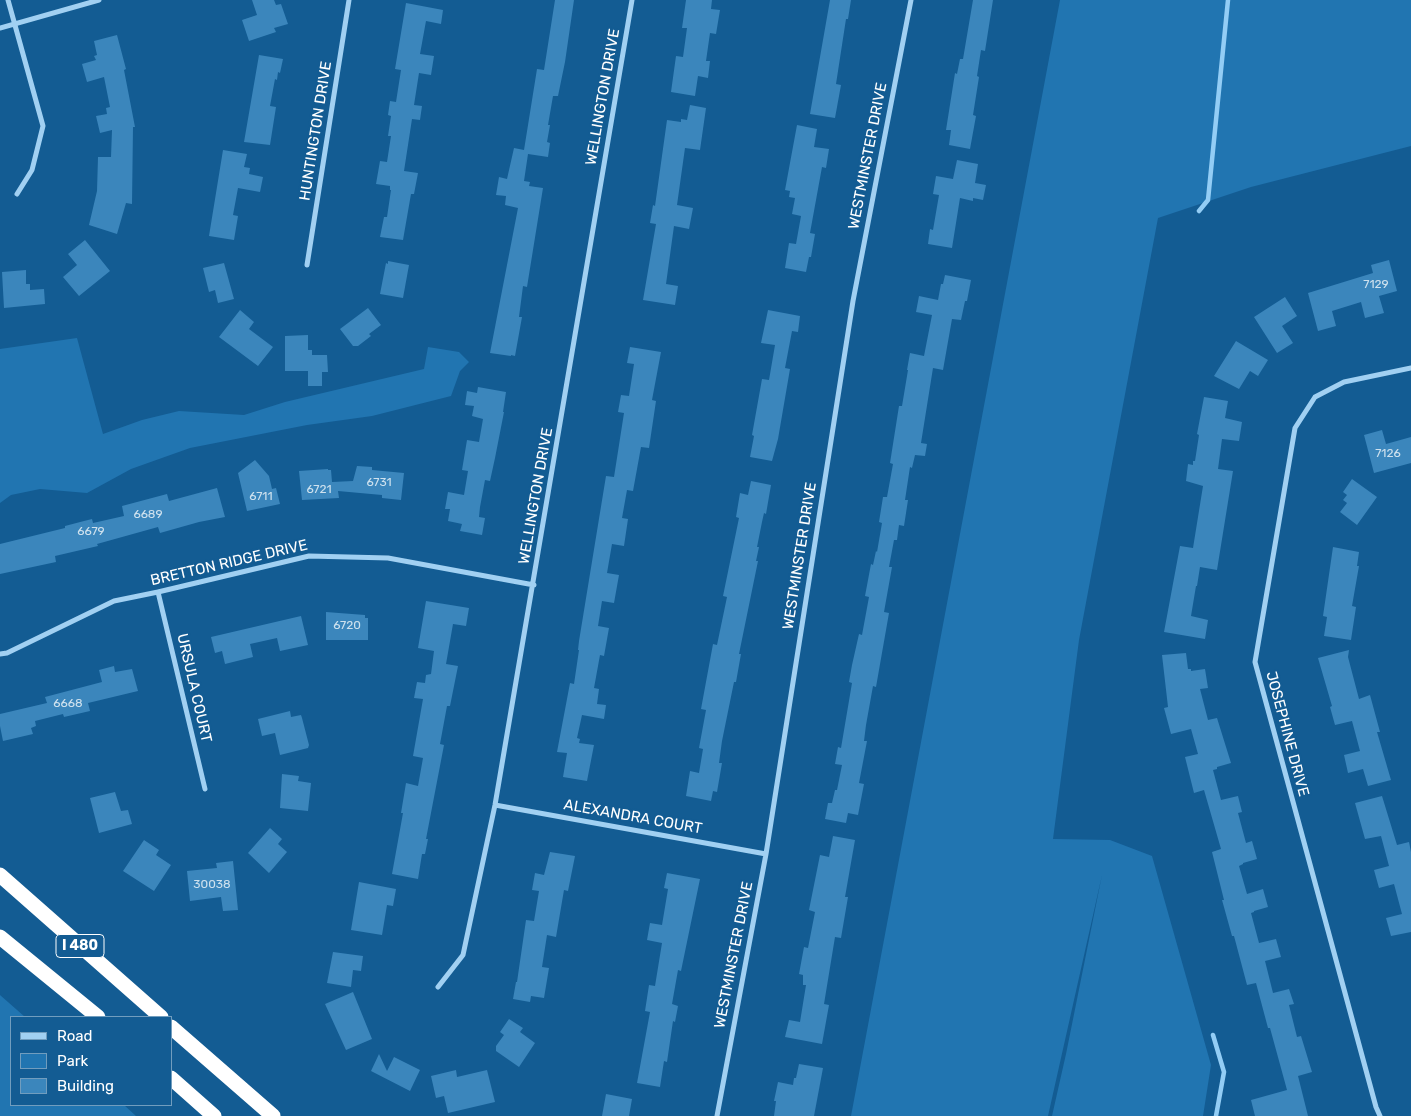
<!DOCTYPE html>
<style>
body{margin:0}
#map{position:relative;width:1411px;height:1116px;overflow:hidden;background:#135c93;font-family:Rubik,sans-serif}
canvas{display:block}
.legend{position:absolute;left:10px;top:1016px;width:162px;height:90px;box-sizing:border-box;background:#135c93;border:1px solid #719dbe;margin:0;padding:6px 9px;list-style:none;font-size:15px;color:#fff}
.legend li{display:flex;align-items:center;gap:10px;height:25px}
.legend b{width:25px;border:1px solid #719dbe}
</style>
<div id="map">
<canvas width="1411" height="1116"></canvas>
<ul class="legend">
<li><b style="height:6px;background:#a1d0f2"></b>Road</li>
<li><b style="height:14px;background:#2175b1"></b>Park</li>
<li><b style="height:14px;background:#3b86bc"></b>Building</li>
</ul>
</div>
<script>
const c = document.querySelector('canvas').getContext('2d');
c.lineJoin = 'round';
function fillPath(path, color) { c.fillStyle = color; c.fill(path, 'evenodd'); }
const toPath = rows => new Path2D(rows.map(r => 'M' + r).join(''));
function strokePath(path, color, width, dash) { c.strokeStyle = color; c.lineWidth = width; c.lineCap = dash ? 'butt' : 'round'; c.setLineDash(dash || []); c.stroke(path); }
function write(font, color, halo, rows, align = 'center') {
  c.font = font + ' Rubik,sans-serif'; c.lineWidth = 4.5; c.setLineDash([]); c.textBaseline = 'middle'; c.strokeStyle = halo; c.fillStyle = color; for (const [text, x, y, turn = 0] of rows) {
    c.save(); c.translate(x, y); c.rotate((+turn || 0) * Math.PI / 180); c.textAlign = isNaN(turn) ? turn : align; if (halo) c.strokeText(text, 0, 0); c.fillText(text, 0, 0); c.restore();
  }
}
fillPath(toPath([
 [1060,0,1411,0,1411,146,1251,187,1158,218,1079,640,1053,839,1110,840,1152,856,1211,1065,1203,1116,1052,1116,1066,1054,1102,875,1048,1116,851,1116],
 [77,338,103,434,142,420,179,411,244,415,285,402,424,369,428,347,459,352,469,362,460,371,451,396,372,416,307,425,190,448,131,469,87,493,40,489,11,495,0,503,0,349],
 [0,995,25,1017,11,1017,11,1105,124,1105,136,1116,0,1116]
]), '#2175b1');
strokePath(toPath([
 [1199,211,1208,200,1228,0],
 [1213,1035,1224,1072,1216,1116]
]), '#93cdf5', 4.5);
fillPath(toPath([
 [252,0,274,0,276,5,281,4,288,24,274,28,276,32,249,41,242,20,257,15],
 [555,0,574,0,565,62,558,96,553,96,548,125,550,125,547,142,550,143,548,157,528,154,524,181,530,182,529,186,543,188,527,287,523,286,519,317,522,317,515,356,511,355,511,356,490,353,518,208,505,205,506,196,496,195,499,177,507,179,514,148,524,150,537,69,544,70],
 [686,0,712,0,711,9,720,10,716,34,710,33,706,61,710,61,708,78,698,76,695,96,671,92,676,56,683,57,687,28,682,28],
 [830,0,851,0,848,19,846,19,836,84,841,85,835,118,810,114],
 [973,0,993,0,985,51,981,50,977,76,979,77,973,115,976,116,970,149,949,145,951,130,946,130,955,73,957,74,960,59,963,59],
 [406,3,443,10,441,24,426,21,420,54,434,56,431,75,419,73,414,105,422,106,420,120,412,119,404,171,418,173,414,194,411,194,403,240,380,237,384,217,387,217,391,190,390,190,390,186,376,184,380,161,387,162,391,136,388,136,391,116,388,115,390,101,396,102,401,70,395,69],
 [117,35,126,69,124,70,135,127,133,127,132,204,126,203,117,234,89,225,97,191,98,157,111,157,112,130,100,133,96,116,107,114,106,108,110,107,104,77,87,82,82,64,96,60,94,56,97,55,94,41],
 [259,55,283,59,280,73,278,72,277,80,275,79,270,106,276,107,270,145,244,142],
 [690,105,706,108,700,150,685,148,677,205,693,208,689,229,674,226,666,284,678,286,675,305,643,300,656,224,650,223,653,205,655,206,667,120,681,122,681,119,687,120],
 [797,125,817,129,814,147,829,149,826,168,822,167,810,233,815,234,811,257,809,257,806,272,785,268,789,243,796,244,801,216,792,214,795,198,789,197,790,191,785,190],
 [223,150,247,154,244,167,250,168,249,174,263,177,260,192,238,188,233,215,238,216,234,240,209,236],
 [957,160,978,164,975,183,986,185,983,200,973,198,973,201,960,198,952,248,928,244,930,229,933,230,939,195,933,194,936,176,953,179],
 [85,240,110,271,79,296,63,277,77,265,68,254],
 [1389,260,1397,291,1379,296,1384,313,1365,318,1361,302,1332,311,1336,326,1318,331,1308,293,1373,273,1371,265],
 [388,261,409,265,403,298,380,294,386,263,388,264],
 [224,263,234,299,218,303,215,290,209,292,203,268],
 [26,270,26,284,30,284,30,290,44,289,45,304,4,308,2,272],
 [945,275,971,280,967,301,965,301,961,320,952,319,943,370,933,368,921,443,927,444,925,456,915,455,912,468,910,467,905,500,908,500,904,526,899,525,897,540,894,540,889,567,892,567,884,612,889,613,876,687,873,686,866,725,864,741,867,741,859,783,864,784,858,815,848,813,846,823,825,819,828,803,832,803,835,790,837,790,842,765,835,764,838,747,841,748,852,683,849,682,852,665,859,634,862,635,869,597,865,596,871,564,873,565,876,551,877,552,882,523,879,522,883,497,887,497,893,464,890,463,899,406,902,406,908,370,907,370,910,353,924,356,932,315,916,312,919,296,938,300,941,284,943,284],
 [1285,297,1297,316,1282,326,1293,343,1277,353,1254,317],
 [368,308,381,325,369,334,371,336,358,346,353,346,340,329],
 [240,310,254,322,249,329,273,347,258,366,219,337],
 [768,310,800,316,798,332,792,331,785,368,790,369,778,439,772,461,750,457,754,436,752,435,762,379,769,380,775,345,761,343],
 [308,335,308,350,312,350,312,355,327,355,328,372,322,372,322,386,308,386,308,371,285,371,285,336],
 [1236,341,1268,360,1258,376,1250,371,1239,389,1214,376],
 [630,347,661,352,652,400,656,401,649,448,641,447,633,491,627,490,622,518,628,519,624,546,612,544,607,573,619,575,614,603,602,601,598,626,609,628,604,656,600,655,594,688,599,689,597,704,606,705,604,719,582,715,577,738,580,739,579,743,594,745,587,781,563,777,567,753,557,752,570,683,574,684,579,650,578,650,579,641,606,476,614,477,624,413,618,412,621,395,629,396,634,364,627,363],
 [478,387,506,392,503,412,504,412,495,458,490,481,485,480,480,507,479,517,485,518,482,535,460,531,462,524,448,521,450,509,445,509,448,492,464,495,468,471,462,470,467,440,479,442,483,419,472,416,474,406,465,405,467,391,477,393],
 [1204,397,1228,401,1225,418,1242,422,1239,441,1222,439,1218,469,1233,471,1217,570,1200,567,1197,586,1196,586,1191,616,1208,620,1205,639,1164,632,1180,546,1193,548,1203,486,1186,481,1188,464,1193,465,1193,461,1195,461,1199,435,1197,434],
 [1382,430,1386,444,1411,437,1411,463,1374,473,1364,435],
 [255,460,269,476,272,489,276,488,280,504,247,511,238,473],
 [357,466,372,467,372,470,404,473,401,500,382,498,382,495,338,491,339,498,302,500,299,471,328,469,328,470,331,470,332,482,353,481],
 [1352,479,1377,497,1357,525,1340,512,1347,503,1343,500,1347,495,1343,492],
 [751,481,771,485,766,514,764,513,762,522,757,547,759,547,756,561,758,561,739,654,741,654,736,682,734,682,722,741,719,763,722,763,717,792,713,791,711,801,686,796,690,771,699,773,703,749,699,748,706,710,701,709,713,644,717,645,727,597,723,596,739,518,736,517,740,493,748,495],
 [217,488,225,517,199,522,160,533,158,527,97,544,98,546,55,556,56,562,0,574,0,544,65,528,65,526,84,521,92,519,93,523,124,516,122,506,167,494,169,501],
 [1333,547,1359,552,1357,566,1359,566,1352,606,1356,607,1351,640,1324,636,1327,617,1323,616],
 [426,601,469,608,466,626,453,624,446,664,458,666,450,706,447,706,440,744,444,745,426,839,428,839,425,854,422,854,418,879,392,874,403,813,401,813,406,783,418,786,423,758,413,756,423,699,414,698,417,682,425,683,426,675,431,674,434,651,418,648],
 [326,612,365,615,365,618,368,618,368,640,326,640],
 [301,616,308,645,280,651,277,638,250,644,253,657,225,664,222,651,215,653,211,637],
 [1349,650,1348,657,1359,699,1370,695,1380,732,1377,732,1391,780,1368,786,1363,769,1348,773,1344,755,1360,751,1352,721,1335,725,1330,707,1332,706,1318,658],
 [1186,653,1188,669,1191,669,1191,671,1205,669,1208,688,1200,689,1208,720,1217,718,1231,763,1217,767,1217,769,1213,770,1221,800,1238,796,1242,812,1238,813,1246,843,1252,841,1257,859,1243,863,1243,864,1239,866,1247,894,1263,889,1268,907,1254,911,1254,912,1251,913,1259,943,1276,939,1281,957,1265,961,1273,993,1289,989,1294,1004,1289,1005,1297,1037,1301,1036,1312,1072,1298,1076,1308,1116,1255,1116,1251,1100,1287,1090,1270,1028,1268,1028,1256,983,1247,985,1234,936,1232,936,1222,900,1224,900,1212,852,1221,849,1204,790,1194,793,1185,757,1198,754,1191,729,1171,734,1164,708,1168,707,1162,655],
 [114,666,115,672,132,669,138,691,88,703,90,711,64,717,63,714,35,721,36,726,31,728,33,734,3,741,0,726,0,714,47,703,45,697,102,682,99,670],
 [290,711,291,717,301,715,302,718,309,745,308,748,280,755,275,733,262,736,258,719],
 [282,774,299,776,298,781,311,783,308,811,280,808],
 [115,792,121,811,128,810,132,824,99,833,90,798],
 [1382,796,1397,845,1409,842,1411,852,1411,932,1391,936,1386,918,1402,914,1394,884,1379,888,1374,870,1389,866,1381,836,1365,839,1355,803],
 [270,828,282,839,278,844,287,852,269,873,248,853],
 [833,836,855,840,845,897,848,897,841,938,835,937,824,1004,829,1005,822,1044,785,1037,789,1020,800,1022,806,985,803,985,803,975,799,974,804,947,808,948,815,912,809,910,820,855,829,857],
 [144,840,159,850,156,855,171,865,154,891,123,871],
 [550,852,575,856,568,891,564,890,556,937,547,935,542,967,549,968,544,998,531,996,530,1002,513,999,516,982,517,982,526,920,534,921,539,891,532,890,535,873,544,875],
 [233,861,238,910,223,911,221,897,190,901,187,871,217,868,216,863],
 [667,873,700,879,681,971,678,970,672,1004,678,1006,675,1022,673,1021,667,1062,664,1061,660,1087,637,1083,650,1012,645,1011,649,985,655,986,662,943,647,940,650,923,662,925,668,889,664,888],
 [359,882,396,889,393,906,387,905,382,935,351,930],
 [333,952,363,956,361,971,353,970,351,987,327,983],
 [353,992,372,1039,346,1050,325,1004],
 [509,1019,523,1028,520,1032,535,1043,519,1067,496,1051,496,1046,504,1035,500,1032],
 [379,1054,387,1071,394,1057,420,1070,410,1091,371,1071],
 [799,1064,823,1068,814,1116,774,1116,776,1101,774,1101,778,1082,793,1085,794,1078,796,1078],
 [456,1070,457,1077,487,1070,495,1102,448,1113,444,1096,436,1098,431,1076],
 [606,1094,632,1099,629,1116,602,1116]
]), '#3b86bc');
strokePath(toPath([
 [8,0,43,126,32,170,17,194],
 [0,28,99,0],
 [307,265,349,0],
 [158,592,205,789],
 [0,654,7,653,114,601,158,592,309,556,388,558,534,585],
 [495,805,766,854],
 [438,987,463,955,495,805,632,0],
 [717,1116,766,854,853,301,911,0],
 [1380,1116,1376,1107,1255,662,1295,428,1315,397,1344,382,1411,368]
]), '#a1d0f2', 5);
strokePath(toPath([
 [0,875,161,1017],
 [0,937,98,1017],
 [171,1027,273,1116],
 [171,1078,214,1116]
]), '#fff', 15);
write('12px', '#cee1ee', null, [
 ["7129",1376,285],
 ["7126",1388,454],
 ["6731",379,483],
 ["6721",319,490],
 ["6711",261,497],
 ["6689",148,515],
 ["6679",91,532],
 ["6720",347,626],
 ["6668",68,704],
 ["30038",212,885]
]);
for (const [x, y, w] of [
 [80,946,48]
]) { const box = new Path2D(); box.roundRect(x - w / 2, y - 11.5, w, 23, 4); c.fillStyle = '#135c93'; c.fill(box); strokePath(box, '#fff', 1); }
write('bold 14px', '#fff', null, [
 ["I 480",80,946]
]);
write('15px', '#fff', '#135c93', [
 ["WELLINGTON DRIVE",603,97,-80],
 ["HUNTINGTON DRIVE",316,131,-81],
 ["WESTMINSTER DRIVE",868,156,-79],
 ["WELLINGTON DRIVE",536,496,-80],
 ["WESTMINSTER DRIVE",800,556,-81],
 ["BRETTON RIDGE DRIVE",229,563,-13],
 ["URSULA COURT",194,688,77],
 ["JOSEPHINE DRIVE",1287,734,75],
 ["ALEXANDRA COURT",633,817,10],
 ["WESTMINSTER DRIVE",734,955,-79]
]);
</script>
